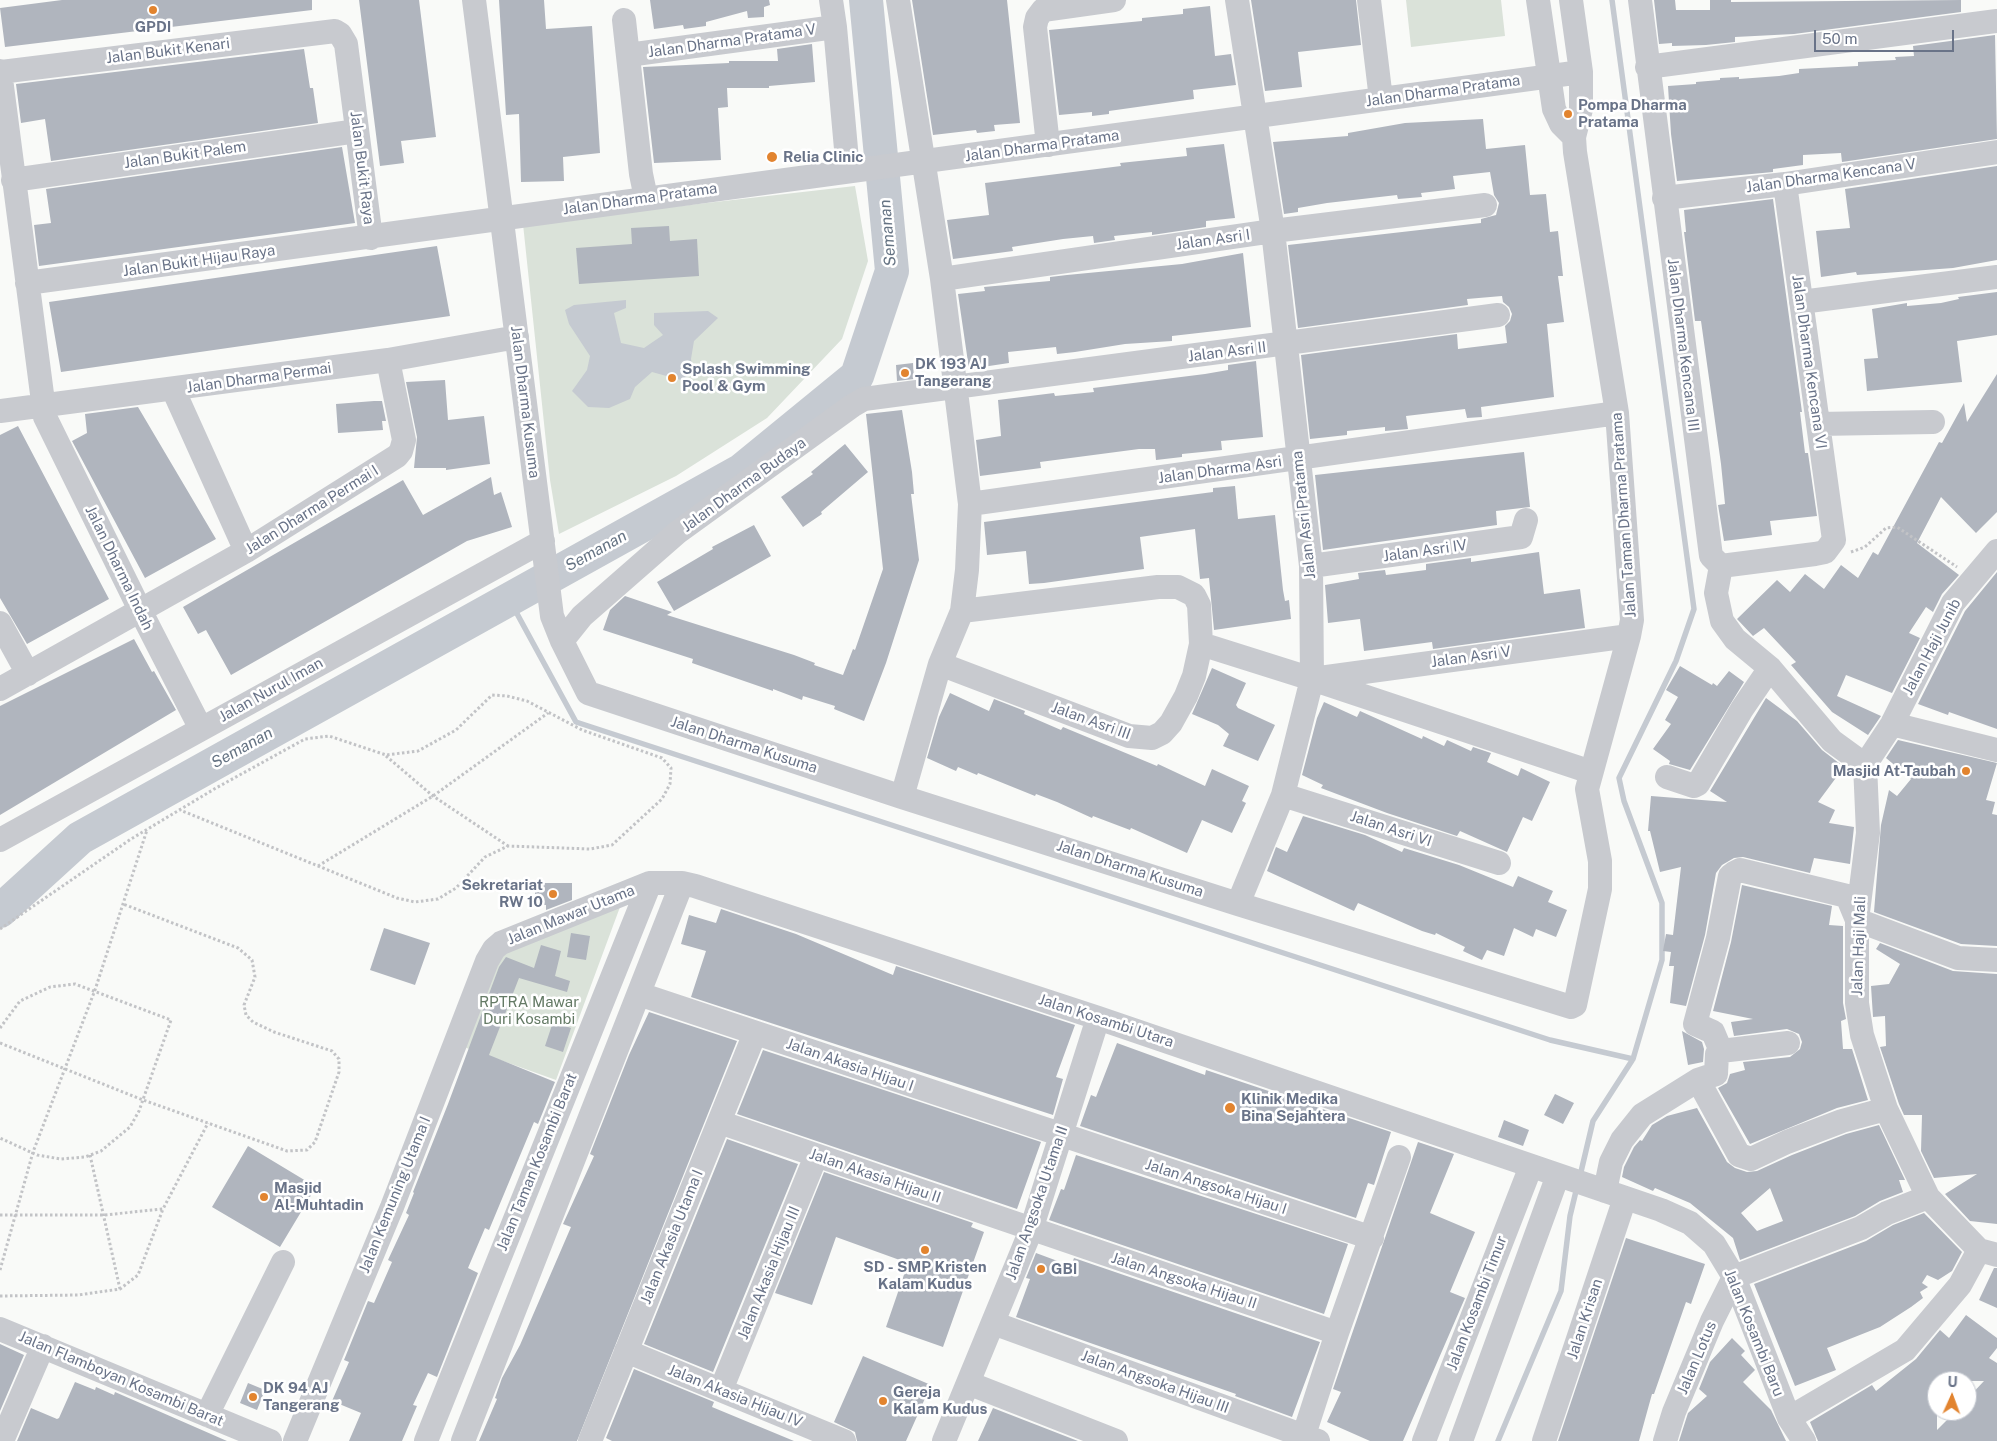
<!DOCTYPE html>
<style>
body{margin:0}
#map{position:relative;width:1997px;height:1441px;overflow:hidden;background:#f9faf8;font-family:"Public Sans",sans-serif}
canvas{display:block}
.north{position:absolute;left:1927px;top:1371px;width:50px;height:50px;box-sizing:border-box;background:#fff;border:1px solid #c3c7cf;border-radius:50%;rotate:2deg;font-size:14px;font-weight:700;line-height:20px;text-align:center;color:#697388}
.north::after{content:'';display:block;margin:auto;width:18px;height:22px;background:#e2842f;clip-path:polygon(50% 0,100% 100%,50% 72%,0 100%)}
.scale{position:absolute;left:1814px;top:30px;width:140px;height:22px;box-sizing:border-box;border:2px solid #697388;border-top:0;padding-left:6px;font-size:15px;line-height:18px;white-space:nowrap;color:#697388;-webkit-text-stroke:4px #fff;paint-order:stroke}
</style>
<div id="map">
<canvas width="1997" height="1441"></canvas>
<div class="north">U</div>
<div class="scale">50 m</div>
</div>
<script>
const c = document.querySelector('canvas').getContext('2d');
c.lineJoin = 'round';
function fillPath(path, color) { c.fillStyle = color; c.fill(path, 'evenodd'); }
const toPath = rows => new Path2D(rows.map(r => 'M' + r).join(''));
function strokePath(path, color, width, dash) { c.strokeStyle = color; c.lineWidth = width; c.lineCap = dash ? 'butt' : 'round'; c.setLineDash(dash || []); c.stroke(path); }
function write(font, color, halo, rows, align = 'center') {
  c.font = font + ' "Public Sans",sans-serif'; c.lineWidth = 5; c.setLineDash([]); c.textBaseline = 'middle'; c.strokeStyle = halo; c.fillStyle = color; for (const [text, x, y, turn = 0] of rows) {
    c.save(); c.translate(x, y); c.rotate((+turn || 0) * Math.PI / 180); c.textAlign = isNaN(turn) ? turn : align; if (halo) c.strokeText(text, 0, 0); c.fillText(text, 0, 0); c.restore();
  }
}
fillPath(toPath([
 [1406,0,1501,0,1505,36,1411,47],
 [855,186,868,261,842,339,767,418,676,476,559,534,550,480,523,224],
 [620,907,556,1080,461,1046,498,954]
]), '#dae2d9');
fillPath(toPath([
 [626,300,626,308,614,313,621,343,644,348,663,335,654,325,654,313,708,311,718,318,694,341,691,359,694,372,681,380,652,372,635,387,630,399,609,408,588,407,572,391,587,370,590,356,569,324,565,310,574,305]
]), '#c5cad1');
strokePath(toPath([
 [509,599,576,722,1550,1040,1633,1059],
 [1580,1176,1593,1121,1633,1059,1662,960,1662,903,1624,801,1619,778,1676,661,1694,609,1612,0],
 [1498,1441,1561,1291,1570,1216,1577,1187]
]), '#c5cad1', 5.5);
strokePath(toPath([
 [0,911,80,838,742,470,857,376,892,271,866,0]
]), '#c5cad1', 34);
fillPath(toPath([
 [62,0,312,0,312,10,5,47,0,8],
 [359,0,419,0,436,137,401,141,404,163,380,166],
 [499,0,544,0,546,29,592,26,600,153,563,157,564,181,521,182,519,114,506,115],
 [650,0,769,0,770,5,764,7,764,17,748,18,747,11,706,22,706,26,684,29,683,25,654,29],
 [912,0,1007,0,1020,123,994,125,995,131,977,133,976,130,933,135],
 [1251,0,1356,0,1361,45,1298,52,1302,87,1265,91],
 [1654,0,1675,0,1676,10,1710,10,1710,0,1731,0,1731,2,1961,0,1961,12,1794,34,1735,37,1735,42,1706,45,1672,46,1672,43,1659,44],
 [1210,6,1215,56,1231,54,1236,85,1193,90,1194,99,1109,111,1109,114,1092,116,1092,112,1059,115,1049,30,1142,21,1142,18,1183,14,1183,9],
 [1995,35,1997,139,1842,162,1841,153,1803,155,1803,165,1773,169,1773,172,1677,181,1671,134,1668,86,1696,84,1696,82,1720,80,1720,78,1739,77,1739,79,1779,76,1799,73,1799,69,1858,66,1858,62,1896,60,1895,57,1914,56,1913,46],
 [812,44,815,82,769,86,769,88,727,88,728,107,718,108,721,160,654,163,643,67,729,63,729,61,778,61,777,49],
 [304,49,310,88,313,88,318,123,51,161,45,119,21,123,16,84],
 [1483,119,1486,149,1525,145,1530,195,1546,194,1550,232,1558,231,1563,276,1558,276,1564,322,1547,324,1554,397,1481,407,1482,417,1467,418,1465,409,1406,416,1408,429,1385,431,1385,427,1347,431,1347,435,1310,439,1301,355,1457,334,1458,349,1507,343,1505,326,1510,321,1512,314,1509,307,1503,302,1502,296,1467,299,1468,305,1298,328,1288,245,1481,223,1481,219,1496,215,1499,203,1494,195,1490,172,1453,176,1455,189,1421,193,1422,197,1398,199,1397,195,1327,203,1298,208,1298,212,1284,214,1273,142,1348,136,1348,133,1405,123],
 [1224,144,1235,218,1206,221,1206,227,1152,235,1152,232,1114,236,1115,240,1094,243,1093,236,1063,239,1012,247,1013,251,953,259,947,220,989,215,985,183,1121,166,1120,163,1187,156,1186,148],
 [342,147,355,223,39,266,34,225,51,223,46,189],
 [1997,166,1997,260,1953,268,1857,275,1856,272,1821,277,1816,231,1850,228,1845,189],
 [1773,199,1802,412,1800,412,1805,453,1808,453,1817,516,1770,521,1772,535,1724,541,1718,505,1725,504,1721,464,1701,321,1695,321,1684,232,1686,232,1684,210],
 [669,226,670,241,697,239,699,276,579,284,576,248,632,244,631,228],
 [437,246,450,316,61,372,49,302],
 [1243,253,1251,327,1172,336,1172,341,1125,344,1075,352,1057,354,1056,347,1008,352,1009,363,969,369,958,294,985,291,984,287,1050,281,1050,277,1067,275,1182,264],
 [1997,292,1997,335,1957,341,1962,382,1867,391,1864,359,1878,358,1872,309,1907,303,1907,306,1941,303,1959,299,1958,297],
 [1256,361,1263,437,1221,441,1222,450,1182,454,1182,457,1156,460,1155,449,1139,449,1040,462,1041,468,980,476,976,440,1001,436,998,400,1054,393,1055,396,1094,392,1093,388,1205,374,1228,370,1228,365],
 [913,363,914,379,897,381,896,365],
 [1997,374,1997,512,1976,533,1941,497,1917,543,1959,575,1942,594,1933,612,1926,607,1909,633,1920,638,1892,693,1846,675,1837,696,1881,716,1868,735,1832,712,1791,665,1796,662,1764,628,1753,636,1737,619,1777,580,1790,592,1805,574,1824,589,1841,565,1858,578,1873,552,1878,555,1939,442,1942,443,1964,403,1967,422],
 [445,380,448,420,484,416,490,464,446,470,446,468,414,468,417,437,406,382],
 [374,401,382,401,386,421,382,421,383,430,338,433,336,404],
 [138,407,216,539,145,578,72,441,87,433,85,414],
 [902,410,912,472,914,494,911,494,919,560,886,663,864,721,834,709,835,706,803,696,802,700,773,689,773,691,692,663,693,659,603,630,610,610,625,596,672,612,667,615,794,655,815,663,814,665,843,675,853,649,855,650,883,569,866,414],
 [18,426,109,599,27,644,0,598,0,435],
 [845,444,868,472,821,512,822,514,803,527,781,497,813,474,811,472],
 [1524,452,1530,507,1496,511,1497,525,1323,550,1315,475],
 [491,477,494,495,501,492,512,527,467,541,231,675,206,630,198,634,183,607,403,480,423,515],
 [1235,486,1238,519,1275,515,1283,590,1285,601,1289,600,1291,619,1214,630,1209,578,1200,579,1195,529,1140,537,1144,569,1044,583,1029,584,1026,551,987,555,984,522,1213,492,1213,488],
 [754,525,771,556,674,611,657,582,713,549,712,547],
 [1539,552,1544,594,1580,589,1585,628,1433,649,1432,642,1364,651,1360,619,1328,623,1325,585,1359,579,1358,573,1385,570,1386,575,1426,570,1426,564,1471,558,1471,562],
 [1997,572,1997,729,1949,712,1948,715,1918,704,1965,611],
 [134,639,152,672,154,671,176,710,0,815,0,706],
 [1680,666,1712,685,1713,683,1717,686,1729,671,1744,682,1690,770,1669,764,1670,761,1653,749,1671,724,1665,720,1678,697,1666,690],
 [1212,668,1246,683,1236,705,1238,708,1275,725,1258,761,1223,746,1229,734,1218,725,1192,714],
 [950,693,989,711,994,699,1025,711,1024,714,1061,730,1063,727,1157,766,1158,764,1205,786,1212,769,1249,786,1242,801,1246,803,1232,833,1202,820,1187,853,1131,828,1130,830,1093,816,1092,818,1057,802,1036,794,1035,796,978,773,977,775,958,767,956,771,927,758,939,717],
 [1766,698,1797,721,1822,750,1844,767,1818,802,1835,810,1829,823,1854,827,1850,864,1814,858,1810,873,1743,857,1734,858,1722,865,1716,873,1705,935,1686,1006,1670,1003,1674,966,1669,966,1671,952,1663,951,1666,934,1673,935,1681,867,1660,872,1650,831,1648,831,1651,796,1727,802,1710,791],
 [1324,702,1357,717,1360,711,1422,739,1423,736,1444,746,1447,740,1471,751,1473,747,1491,753,1487,762,1518,776,1521,768,1550,782,1532,821,1523,817,1507,852,1460,831,1457,836,1387,813,1321,788,1323,785,1302,775,1317,718],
 [1898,740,1997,763,1986,800,1995,802,1992,814,1997,815,1997,946,1961,944,1874,912,1881,825,1889,790,1897,796,1911,779,1886,758],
 [1303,816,1365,835,1402,852,1404,848,1459,865,1513,887,1518,876,1553,891,1548,902,1567,910,1556,937,1536,929,1533,937,1514,928,1504,956,1487,950,1482,960,1463,951,1465,947,1436,933,1435,935,1422,931,1358,903,1354,911,1267,871,1276,847,1287,852],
 [535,883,572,883,572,900,546,910,546,905,535,905],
 [1742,885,1832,906,1829,925,1843,926,1843,1003,1846,1019,1841,1021,1843,1049,1852,1049,1868,1100,1837,1108,1750,1144,1718,1088,1727,1083,1730,1074,1745,1070,1743,1062,1790,1057,1800,1049,1802,1042,1799,1034,1787,1029,1734,1036,1731,1022,1753,1019,1713,1011,1731,942],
 [721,909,796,934,893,975,896,966,1075,1025,1056,1077,1063,1079,1053,1115,691,997,706,951,681,944,689,915,716,923],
 [384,928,430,943,415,985,370,970],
 [571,933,590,936,586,960,567,957],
 [1880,943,1953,971,1997,974,1997,1224,1970,1221,1945,1194,1977,1174,1934,1178,1921,1151,1922,1115,1904,1115,1899,1104,1880,1047,1886,1046,1885,1016,1873,1017,1871,986,1889,984,1900,964,1876,949],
 [541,945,561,951,555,976,570,981,567,992,519,978,489,1055,555,1082,538,1124,534,1122,489,1230,485,1228,468,1268,478,1273,437,1377,428,1373,413,1405,417,1406,402,1441,349,1441,361,1413,332,1401,349,1362,344,1360,368,1301,374,1303,392,1262,388,1260,409,1215,406,1213,414,1193,413,1192,448,1104,499,967,506,957,534,968],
 [649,1012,737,1041,577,1441,479,1441,497,1399,495,1398,502,1378,520,1345,571,1227,563,1224,594,1156,590,1154,629,1055],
 [553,1022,571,1028,563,1052,545,1046],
 [1682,1031,1702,1042,1704,1049,1703,1062,1688,1065],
 [1117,1043,1205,1075,1206,1070,1391,1132,1374,1185,1368,1183,1356,1218,1080,1126,1091,1095,1096,1097],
 [763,1050,1041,1142,1017,1209,737,1114],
 [1555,1094,1574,1103,1563,1124,1544,1115],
 [1697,1108,1727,1162,1735,1168,1747,1172,1757,1171,1792,1155,1846,1134,1879,1125,1905,1180,1899,1180,1903,1192,1880,1201,1855,1216,1740,1260,1733,1238,1690,1203,1655,1188,1653,1191,1622,1177,1624,1167,1634,1147,1640,1140,1642,1141,1652,1125,1667,1116],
 [1770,1188,1783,1221,1757,1231,1741,1213],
 [1504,1120,1529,1130,1523,1146,1498,1137],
 [727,1139,798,1164,713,1372,644,1344],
 [1418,1142,1454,1154,1430,1213,1475,1232,1450,1292,1465,1298,1403,1441,1370,1441,1327,1422,1341,1392,1333,1389],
 [248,1146,316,1187,280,1247,212,1207],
 [1076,1155,1348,1244,1324,1314,1049,1220,1061,1189,1064,1190],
 [824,1172,973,1223,971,1227,984,1232,943,1347,886,1327,908,1263,836,1237,812,1305,775,1293],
 [1924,1213,1962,1252,1952,1271,1938,1280,1927,1275,1922,1283,1928,1287,1920,1292,1923,1298,1911,1307,1880,1327,1827,1348,1836,1370,1795,1386,1754,1284,1866,1241,1893,1225],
 [1626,1238,1705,1264,1691,1304,1686,1302,1654,1394,1652,1394,1639,1441,1558,1441],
 [1036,1253,1071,1266,1074,1258,1320,1342,1292,1417,1235,1396,1236,1394,1016,1317,1030,1279,1026,1278],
 [1994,1268,1997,1268,1997,1308,1979,1300],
 [1966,1315,1997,1338,1997,1348,1989,1358,1997,1363,1997,1441,1818,1441,1810,1422,1872,1385,1876,1391,1916,1359,1940,1330,1949,1338],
 [1937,1381,1984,1381,1967,1399,1967,1411,1956,1411,1937,1430],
 [1732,1338,1745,1351,1741,1355,1755,1370,1743,1382,1771,1410,1786,1441,1679,1441,1688,1413,1707,1396,1699,1389,1710,1362],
 [0,1344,24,1355,0,1411],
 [863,1356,931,1385,906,1441,857,1441,855,1432,834,1422],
 [634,1369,714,1402,712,1407,794,1441,612,1441,606,1438],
 [75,1382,95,1390,96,1387,114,1395,115,1392,227,1441,17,1441,31,1408,57,1419,59,1418],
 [248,1383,265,1390,257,1410,240,1403],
 [993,1408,1078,1441,978,1441]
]), '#b0b5be');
strokePath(toPath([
 [1851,552,1865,547,1886,528,1897,527,1957,567],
 [386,756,433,796,508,846],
 [318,866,433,796,548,713],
 [0,929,131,839,216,788,305,739,329,736,386,755,418,751,456,730,492,695,507,696,527,701,582,730,662,758,671,768,670,784,662,799,612,845,590,849,508,846,485,857,456,888,438,899,415,902,397,898,180,810],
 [0,1028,20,1001,50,987,75,984,171,1020,139,1111,130,1127,101,1151,85,1157,61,1159,37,1155,0,1138],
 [0,1043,143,1100,287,1151,307,1150,315,1142,339,1072,339,1059,332,1051,274,1032,253,1022,246,1015,244,1005,255,977,252,960,238,948,123,904],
 [90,1155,120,1289],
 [0,1215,104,1215,163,1209,208,1123],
 [0,1270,33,1152,95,990,147,830],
 [0,1296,78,1295,120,1289,138,1275,163,1209]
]), '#c2c3c6', 3, [2.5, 2.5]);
strokePath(toPath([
 [474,0,552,616,562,641,588,693,902,797,1238,904,1571,1007,1575,1005,1600,889,1600,861,1587,789,1629,636,1632,620,1617,413,1575,152,1574,137,1581,109,1581,72,1571,0],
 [831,0,835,27,848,171],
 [898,0,942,279,970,504,967,570,962,611,940,664,902,797],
 [1237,0,1273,231,1311,566,1312,679,1283,795,1238,904],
 [1369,0,1381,99],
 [1538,0,1554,109,1561,124,1574,137],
 [1640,0,1711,556,1721,566,1815,554,1825,552,1834,540,1785,184],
 [624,20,641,174,646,198],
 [628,55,835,27],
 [1647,67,1997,21],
 [0,71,45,417,140,610,201,729],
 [0,72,335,31,340,34,346,44,371,238],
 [1048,145,1035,27,1037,18,1043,10,1114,0],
 [13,180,357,131],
 [1664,198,1785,184,1997,152],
 [942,279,1273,231,1485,205],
 [27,283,1581,72],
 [1801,302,1997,277],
 [173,389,246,551],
 [0,411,388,360,517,337],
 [1818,424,1933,422],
 [970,504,1617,413],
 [1997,551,1953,603,1892,724,1865,765,1868,833,1857,920,1857,1003,1862,1035,1886,1109,1928,1197,1979,1250,1997,1255],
 [1311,566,1521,537,1526,520],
 [1721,566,1716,593,1722,621,1735,639,1770,668,1832,741,1865,765],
 [0,623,28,674],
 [562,641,582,616,678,532,852,406,864,399,1498,315],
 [1201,644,1312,679,1629,636],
 [940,664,1129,736,1152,738,1162,733,1171,723,1186,696,1194,676,1201,644,1199,605,1194,595,1178,587,1158,587,962,611],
 [1318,681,1591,772],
 [0,689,246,551,397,456,401,451,404,440,388,360],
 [1892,724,1997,750],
 [1667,777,1694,786,1698,784,1742,709,1770,668],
 [1283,795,1499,863],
 [0,840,543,541],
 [1857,920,1958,958,1997,960],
 [639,994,1372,1238],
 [1721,1051,1713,1032,1695,1024,1718,938,1730,876,1734,873,1740,870,1847,896,1857,920],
 [1698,1080,1739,1155,1751,1159,1787,1142,1842,1121,1886,1109],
 [719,1122,1337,1333],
 [1605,1191,1611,1162,1622,1140,1642,1115,1698,1080,1716,1074,1717,1054,1721,1051,1788,1043],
 [993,1323,1318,1441],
 [0,1329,270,1441],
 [626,1351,844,1441],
 [968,1383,1116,1441],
 [721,1390,816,1156],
 [207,1415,283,1262],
 [1789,1418,1905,1350,1960,1285,1979,1250],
 [2,1441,43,1346],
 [295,1441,392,1207,487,961,494,949,501,943,650,883,682,883,695,886,1098,1018,1661,1210,1690,1223,1714,1244,1734,1277,1789,1418,1804,1441],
 [426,1441,650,883],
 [463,1441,682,883],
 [590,1441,755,1033],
 [944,1441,1031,1230,1098,1018],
 [1302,1441,1337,1333,1399,1157],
 [1424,1441,1531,1166],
 [1461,1441,1558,1175],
 [1544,1441,1625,1198],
 [1665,1441,1674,1412,1712,1321,1734,1277,1861,1228,1887,1213,1928,1197]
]), '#c8cacf', 24);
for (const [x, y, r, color] of [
 [153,10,5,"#e2842f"],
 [1568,114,5,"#e2842f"],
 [772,157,6,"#e2842f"],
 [905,373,5,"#e2842f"],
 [672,378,5,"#e2842f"],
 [1966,771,5,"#e2842f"],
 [553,894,5,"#e2842f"],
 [1230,1108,6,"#e2842f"],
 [264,1197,5,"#e2842f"],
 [925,1250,5,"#e2842f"],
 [1041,1269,5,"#e2842f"],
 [253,1397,5,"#e2842f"],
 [883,1401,5,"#e2842f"]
]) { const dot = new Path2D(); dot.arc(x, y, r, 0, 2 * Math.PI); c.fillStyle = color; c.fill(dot); strokePath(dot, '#fff', 2); }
write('bold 15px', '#697388', '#fff', [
 ["GPDI",153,27,"center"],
 ["Pompa Dharma",1578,105],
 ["Pratama",1578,122],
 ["Relia Clinic",783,157],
 ["DK 193 AJ",915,364],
 ["Tangerang",915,381],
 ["Splash Swimming",682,369],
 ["Pool & Gym",682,386],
 ["Masjid At-Taubah",1956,771,"right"],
 ["Sekretariat",543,885,"right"],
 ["RW 10",543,902,"right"],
 ["Klinik Medika",1241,1099],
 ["Bina Sejahtera",1241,1116],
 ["Masjid",274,1188],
 ["Al-Muhtadin",274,1205],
 ["SD - SMP Kristen",925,1267,"center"],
 ["Kalam Kudus",925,1284,"center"],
 ["GBI",1051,1269],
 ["DK 94 AJ",263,1388],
 ["Tangerang",263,1405],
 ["Gereja",893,1392],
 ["Kalam Kudus",893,1409]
], 'left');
write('15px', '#697388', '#fff', [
 ["Jalan Dharma Pratama V",732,41,-8],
 ["Jalan Bukit Kenari",168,51,-7],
 ["Jalan Dharma Pratama",1443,91,-8],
 ["Jalan Dharma Pratama",1042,146,-8],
 ["Jalan Bukit Palem",185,155,-8],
 ["Jalan Bukit Raya",362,168,83],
 ["Jalan Dharma Kencana V",1831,176,-8],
 ["Jalan Dharma Pratama",640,199,-8],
 ["Jalan Asri I",1213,240,-8],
 ["Jalan Bukit Hijau Raya",199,261,-8],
 ["Jalan Dharma Kencana III",1683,345,83],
 ["Jalan Asri II",1227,352,-7],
 ["Jalan Dharma Kencana VI",1809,362,82],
 ["Jalan Dharma Permai",259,378,-8],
 ["Jalan Dharma Kusuma",525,402,83],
 ["Jalan Dharma Asri",1220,470,-8],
 ["Jalan Dharma Budaya",744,485,-36],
 ["Jalan Dharma Permai I",312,510,-32],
 ["Jalan Asri Pratama",1304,515,-96],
 ["Jalan Taman Dharma Pratama",1624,515,-94],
 ["Jalan Asri IV",1425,551,-8],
 ["Jalan Dharma Indah",119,568,64],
 ["Jalan Haji Junib",1932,647,-62],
 ["Jalan Asri V",1471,657,-8],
 ["Jalan Nurul Iman",271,690,-29],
 ["Jalan Asri III",1091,721,20],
 ["Jalan Dharma Kusuma",744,745,18],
 ["Jalan Asri VI",1391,829,18],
 ["Jalan Dharma Kusuma",1130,869,18],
 ["Jalan Mawar Utama",571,915,-22],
 ["Jalan Haji Mali",1859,946,-88],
 ["Jalan Kosambi Utara",1106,1021,18],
 ["Jalan Akasia Hijau I",850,1065,19],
 ["Jalan Taman Kosambi Barat",537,1162,-68],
 ["Jalan Akasia Hijau II",875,1176,19],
 ["Jalan Angsoka Hijau I",1216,1187,18],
 ["Jalan Kemuning Utama I",395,1195,-68],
 ["Jalan Angsoka Utama II",1037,1203,-71],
 ["Jalan Akasia Utama I",672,1237,-68],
 ["Jalan Akasia Hijau III",769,1273,-68],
 ["Jalan Angsoka Hijau II",1184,1281,18],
 ["Jalan Kosambi Timur",1477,1303,-69],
 ["Jalan Krisan",1585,1319,-72],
 ["Jalan Kosambi Baru",1754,1333,68],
 ["Jalan Lotus",1697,1358,-67],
 ["Jalan Flamboyan Kosambi Barat",121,1379,23],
 ["Jalan Angsoka Hijau III",1155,1382,20],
 ["Jalan Akasia Hijau IV",735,1396,22]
]);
write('15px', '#647a65', '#fff', [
 ["RPTRA Mawar",529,1002],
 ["Duri Kosambi",529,1019]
]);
write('italic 16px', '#657383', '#fff', [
 ["Semanan",888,233,-95],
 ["Semanan",596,551,-29],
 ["Semanan",242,748,-29]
]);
</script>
